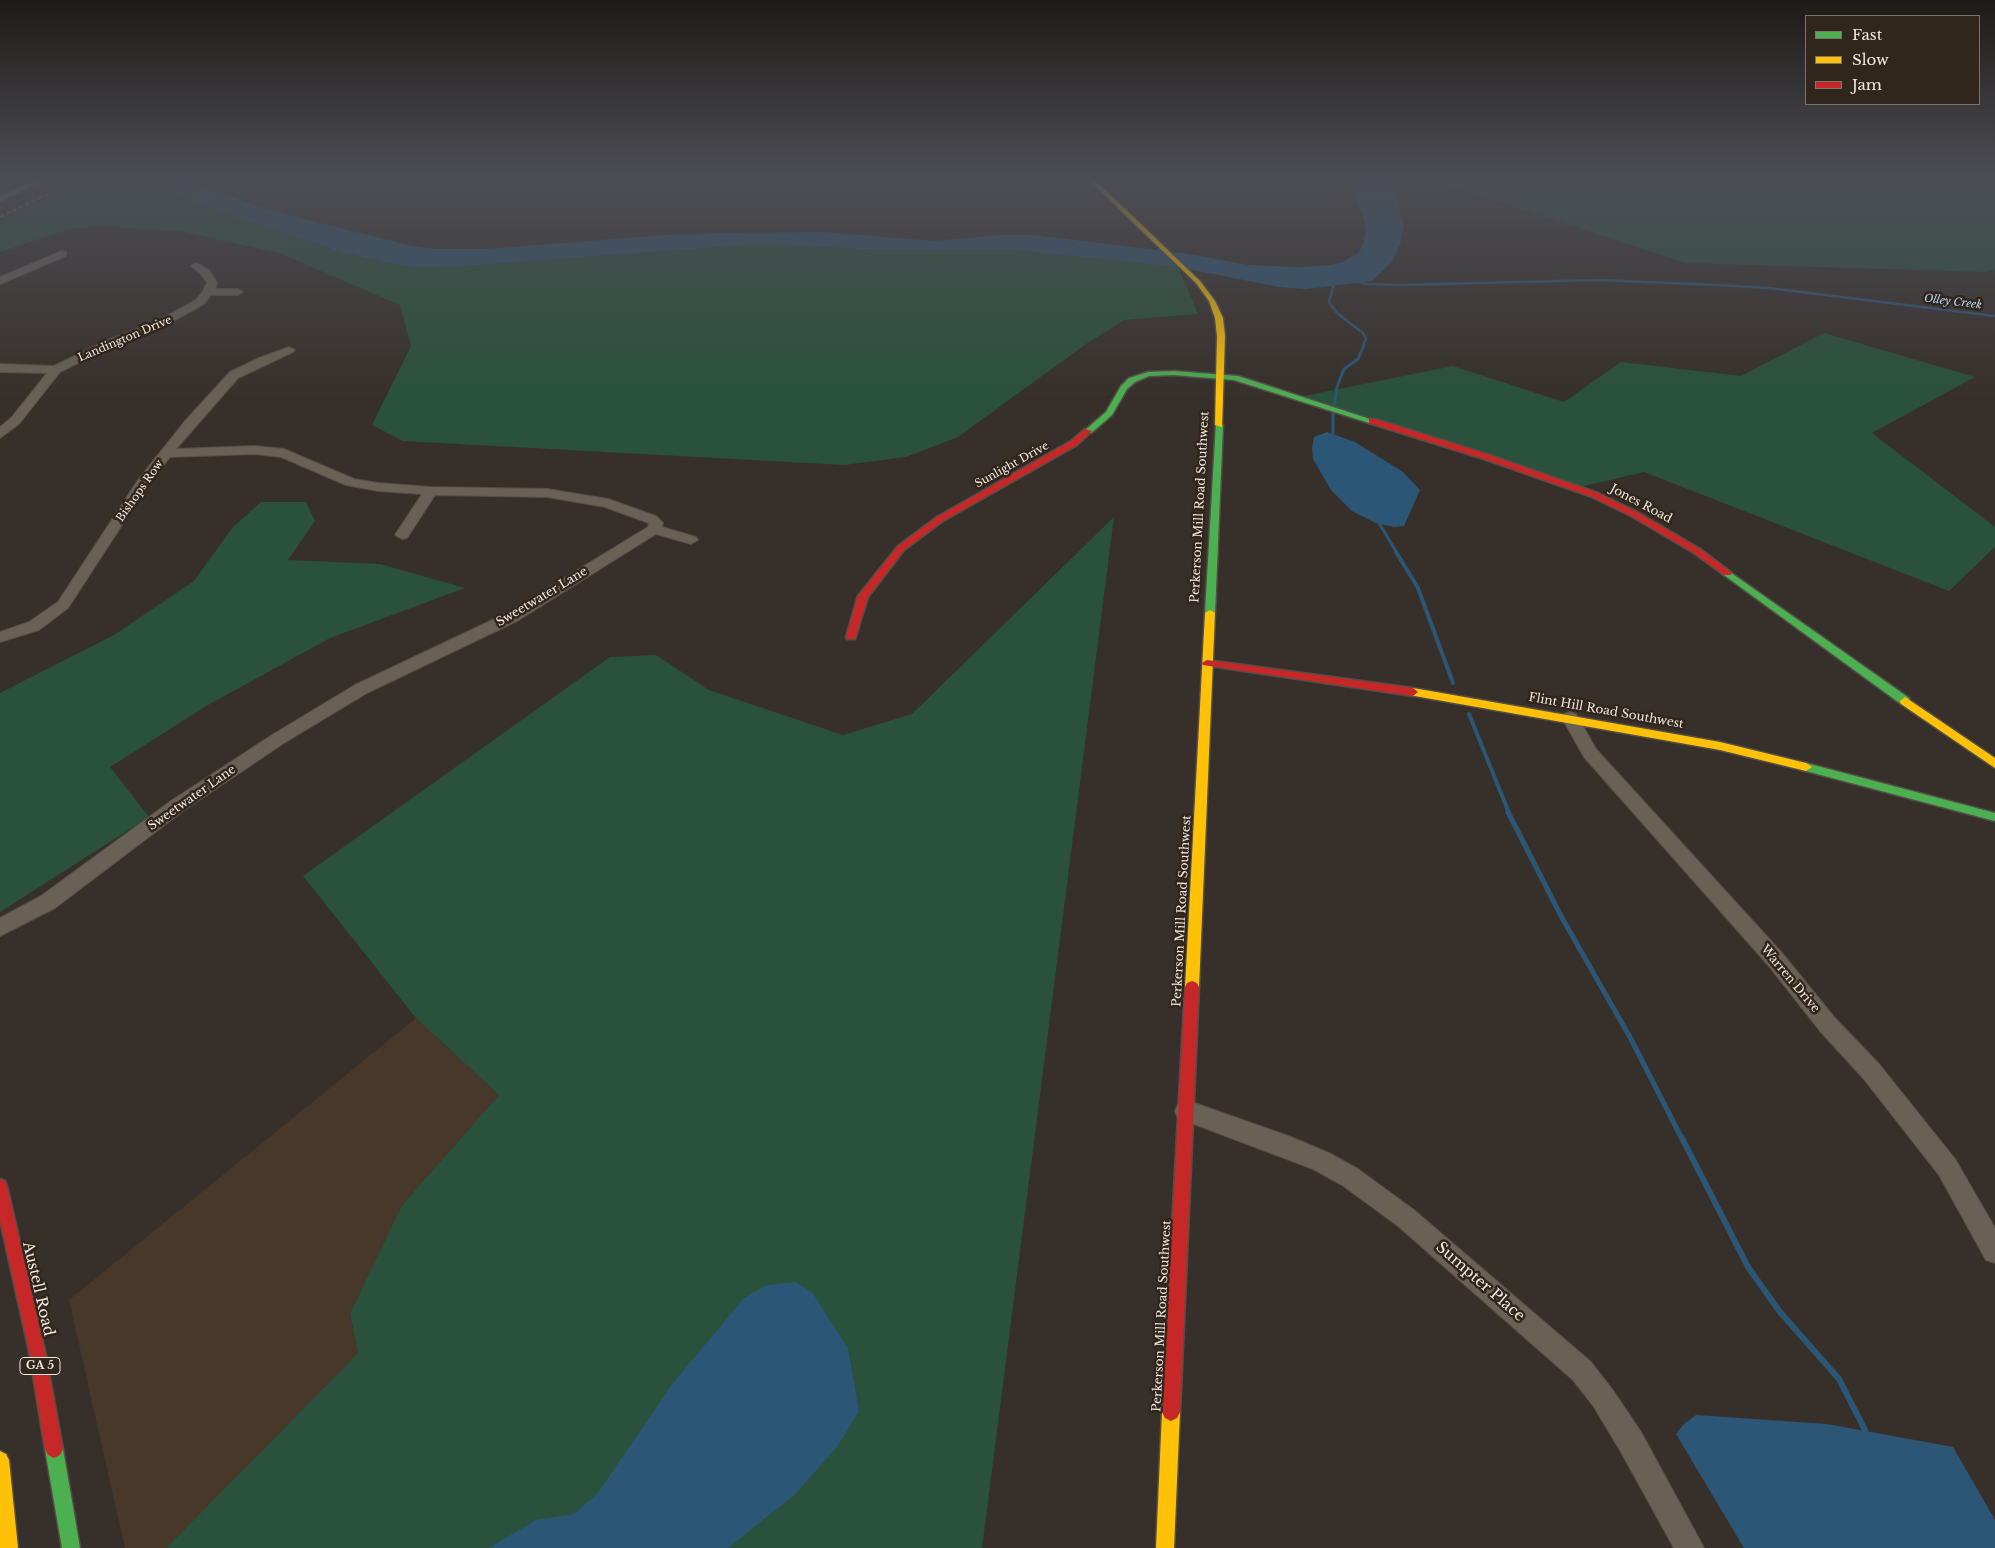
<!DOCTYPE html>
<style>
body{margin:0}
#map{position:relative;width:1995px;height:1548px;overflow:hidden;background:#37302a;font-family:"Libre Baskerville",serif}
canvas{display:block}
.legend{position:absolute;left:1805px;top:15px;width:175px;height:90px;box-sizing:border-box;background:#31261c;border:1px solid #7d746b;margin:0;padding:6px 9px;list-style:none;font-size:15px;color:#f0e9e2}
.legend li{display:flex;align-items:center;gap:10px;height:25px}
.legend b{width:25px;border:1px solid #7d746b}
</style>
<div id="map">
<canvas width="1995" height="1548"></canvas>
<ul class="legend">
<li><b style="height:6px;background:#4caf50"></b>Fast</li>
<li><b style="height:6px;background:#ffc107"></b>Slow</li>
<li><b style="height:6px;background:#c62828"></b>Jam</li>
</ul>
</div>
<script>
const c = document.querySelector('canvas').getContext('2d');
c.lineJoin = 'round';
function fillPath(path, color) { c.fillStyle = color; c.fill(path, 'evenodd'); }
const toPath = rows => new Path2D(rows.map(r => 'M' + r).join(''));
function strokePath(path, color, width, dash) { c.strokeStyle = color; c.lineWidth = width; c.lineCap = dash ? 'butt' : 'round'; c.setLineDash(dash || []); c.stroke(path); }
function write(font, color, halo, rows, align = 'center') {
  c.font = font + ' "Libre Baskerville",serif'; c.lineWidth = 5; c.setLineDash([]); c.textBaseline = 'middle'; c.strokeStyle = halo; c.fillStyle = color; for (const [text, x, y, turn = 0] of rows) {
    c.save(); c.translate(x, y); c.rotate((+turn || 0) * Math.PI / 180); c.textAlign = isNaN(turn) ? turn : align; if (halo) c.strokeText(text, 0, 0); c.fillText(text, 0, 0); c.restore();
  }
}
fillPath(toPath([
 [416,1018,499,1095,402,1205,350,1313,358,1353,166,1548,125,1548,69,1300]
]), '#473829');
fillPath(toPath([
 [84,181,151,181,192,202,341,252,393,264,464,266,760,244,880,250,1013,250,1178,267,1198,314,1124,320,1086,344,958,437,906,457,844,465,403,441,372,425,411,346,400,305,279,253,179,231,99,226,69,229,0,252,0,220],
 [1434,181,1995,181,1995,270,1986,272,1686,263],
 [1824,333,1975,377,1872,433,1995,527,1995,547,1949,591,1644,472,1580,487,1299,397,1453,366,1564,402,1621,362,1741,376],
 [261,502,306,502,315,521,288,560,380,564,465,588,330,638,208,705,110,767,149,817,0,912,0,693,114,635,194,581,233,527],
 [1114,517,982,1548,166,1548,358,1353,350,1313,402,1205,499,1095,416,1018,303,876,610,657,656,655,709,690,843,735,912,714]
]), '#29513b');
fillPath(toPath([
 [151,181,189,181,257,206,304,219,408,245,435,249,488,249,663,235,722,233,823,232,935,241,999,235,1033,235,1189,254,1249,265,1299,267,1331,265,1343,262,1358,253,1362,247,1366,231,1364,219,1349,181,1386,181,1396,195,1404,226,1400,245,1391,263,1372,281,1306,289,1279,287,1178,267,1013,250,880,250,760,244,464,266,420,267,393,264,341,252,192,202],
 [1327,432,1355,442,1403,472,1420,490,1404,526,1394,527,1376,523,1352,511,1331,490,1313,459,1312,448,1314,437],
 [795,1282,812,1292,848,1348,859,1411,837,1447,794,1495,728,1548,489,1548,536,1520,574,1514,597,1494,673,1383,744,1298,767,1285],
 [1696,1415,1827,1424,1953,1447,1995,1520,1995,1548,1744,1548,1676,1434,1684,1424]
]), '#2c5676');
strokePath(toPath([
 [1356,281,1366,284,1400,285,1599,280,1718,285,1769,288,1995,316],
 [1334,284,1329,302,1337,313,1363,333,1366,339,1363,346]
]), '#2c5676', 2.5);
strokePath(toPath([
 [1334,407,1337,387,1344,369,1358,359,1364,345],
 [1333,412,1333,435],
 [1379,523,1397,553]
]), '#2c5676', 3);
strokePath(toPath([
 [1396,552,1418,588,1453,683],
 [1469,714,1509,813]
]), '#2c5676', 4);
strokePath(toPath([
 [1508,812,1561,916,1631,1039,1682,1139]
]), '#2c5676', 5);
strokePath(toPath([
 [1682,1138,1748,1267,1780,1312,1839,1379,1865,1430]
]), '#2c5676', 6);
const street = toPath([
 [62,251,66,252,66,256,0,284,0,277,62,251],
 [196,263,209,270,217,283,215,289,238,289,243,292,238,295,211,295,204,304,166,325,116,344,60,372,19,424,0,438,0,427,11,418,47,373,0,372,0,364,54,366,108,340,158,321,196,300,203,291,207,283,201,274,191,266,196,263],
 [289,347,295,350,293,352,238,378,176,449,255,446,284,449,354,479,378,483,431,487,547,489,608,499,656,516,663,523,662,527,696,537,698,540,691,544,656,534,517,621,367,693,284,743,183,811,55,908,0,936,0,918,41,896,171,801,272,735,355,685,507,613,648,527,649,524,646,522,605,507,547,497,435,495,407,538,402,539,395,535,422,494,378,491,346,485,281,457,255,454,170,457,148,485,68,608,39,630,0,642,0,632,29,622,58,602,138,480,185,421,230,372,259,358,289,347],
 [1570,712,1576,714,1596,749,1782,953,1834,1017,1879,1064,1955,1159,1995,1228,1995,1263,1986,1260,1939,1175,1863,1078,1820,1031,1768,965,1584,757,1562,718,1564,714,1570,712],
 [1186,1100,1291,1137,1329,1153,1358,1169,1414,1210,1591,1362,1612,1389,1641,1432,1704,1548,1674,1548,1621,1452,1594,1407,1573,1380,1398,1226,1342,1185,1313,1169,1178,1118,1175,1111,1178,1104,1186,1100]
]);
const fast = toPath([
 [34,181,42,181,0,201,0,197,34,181],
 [1174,371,1238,376,1376,421,1369,423,1234,380,1174,375,1149,376,1135,382,1127,389,1112,415,1091,433,1084,431,1106,412,1121,386,1129,378,1148,372,1174,371],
 [1216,423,1223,425,1215,613,1210,616,1205,613,1216,423],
 [1727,570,1909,698,1910,701,1909,704,1901,704,1724,575,1722,573,1727,570],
 [1806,763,1995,813,1995,821,1802,770,1800,767,1806,763],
 [54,1440,60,1443,63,1449,80,1548,62,1548,45,1449,48,1443,54,1440]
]);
const slow = toPath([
 [1090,181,1096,181,1200,281,1215,301,1223,318,1225,336,1222,427,1215,425,1217,336,1215,318,1209,301,1196,283,1090,181],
 [1210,610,1215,613,1199,987,1197,991,1192,993,1187,991,1185,987,1205,613,1210,610],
 [1413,688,1720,742,1806,763,1812,767,1806,771,1720,750,1409,695,1408,692,1413,688],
 [1905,697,1995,758,1995,768,1901,704,1900,701,1905,697],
 [1171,1403,1177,1406,1180,1412,1174,1548,1156,1548,1162,1412,1165,1406,1171,1403],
 [0,1451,6,1454,9,1460,18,1548,0,1548,0,1451]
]);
const jam = toPath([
 [1369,419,1375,419,1490,455,1598,493,1637,512,1700,549,1732,573,1730,575,1724,575,1694,553,1631,516,1592,497,1484,459,1369,423,1369,419],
 [1085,429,1092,431,1077,445,943,521,904,550,868,597,855,639,847,639,846,637,858,596,898,546,937,517,1071,441,1085,429],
 [1207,660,1413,688,1418,692,1413,696,1203,665,1202,663,1207,660],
 [1192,981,1197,983,1199,987,1180,1412,1177,1418,1171,1421,1165,1418,1162,1412,1185,987,1187,983,1192,981],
 [0,1179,5,1181,7,1186,45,1351,63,1449,60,1455,54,1458,48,1455,45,1449,29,1351,0,1220,0,1179]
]);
strokePath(street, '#544e48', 2);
strokePath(fast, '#544e48', 3);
strokePath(slow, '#544e48', 3);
strokePath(jam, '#544e48', 3);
fillPath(street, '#696155');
fillPath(fast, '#4caf50');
fillPath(slow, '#ffc107');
fillPath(jam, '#c62828');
strokePath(toPath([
 [0,217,75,181]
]), '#6f6961', 2.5, [4.5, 2.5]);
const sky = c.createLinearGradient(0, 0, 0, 398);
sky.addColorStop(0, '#1e1a17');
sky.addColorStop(0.45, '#4d4e55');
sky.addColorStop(1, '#4d4e5500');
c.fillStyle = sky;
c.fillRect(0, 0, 1995, 398);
write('italic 11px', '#b0d9fb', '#31261c', [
 ["Olley Creek",1953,302,7]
]);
write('11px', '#f0e9e2', '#31261c', [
 ["Landington Drive",125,339,-23],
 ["Sunlight Drive",1012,465,-29],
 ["Bishops Row",140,491,-55]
]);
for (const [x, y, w] of [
 [40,1366,40]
]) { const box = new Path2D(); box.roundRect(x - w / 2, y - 8.5, w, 17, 4); c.fillStyle = '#31261c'; c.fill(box); strokePath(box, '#f0e9e2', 1); }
write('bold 11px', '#f0e9e2', null, [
 ["GA 5",40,1366]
]);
write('12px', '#f0e9e2', '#31261c', [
 ["Jones Road",1641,504,28],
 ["Perkerson Mill Road Southwest",1200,507,-87],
 ["Sweetwater Lane",542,597,-31],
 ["Flint Hill Road Southwest",1606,711,10],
 ["Sweetwater Lane",192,798,-35],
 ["Perkerson Mill Road Southwest",1182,911,-87],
 ["Warren Drive",1790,979,50],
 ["Perkerson Mill Road Southwest",1162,1316,-87]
]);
write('15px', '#f0e9e2', '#31261c', [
 ["Sumpter Place",1480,1282,41],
 ["Austell Road",38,1289,77]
]);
</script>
